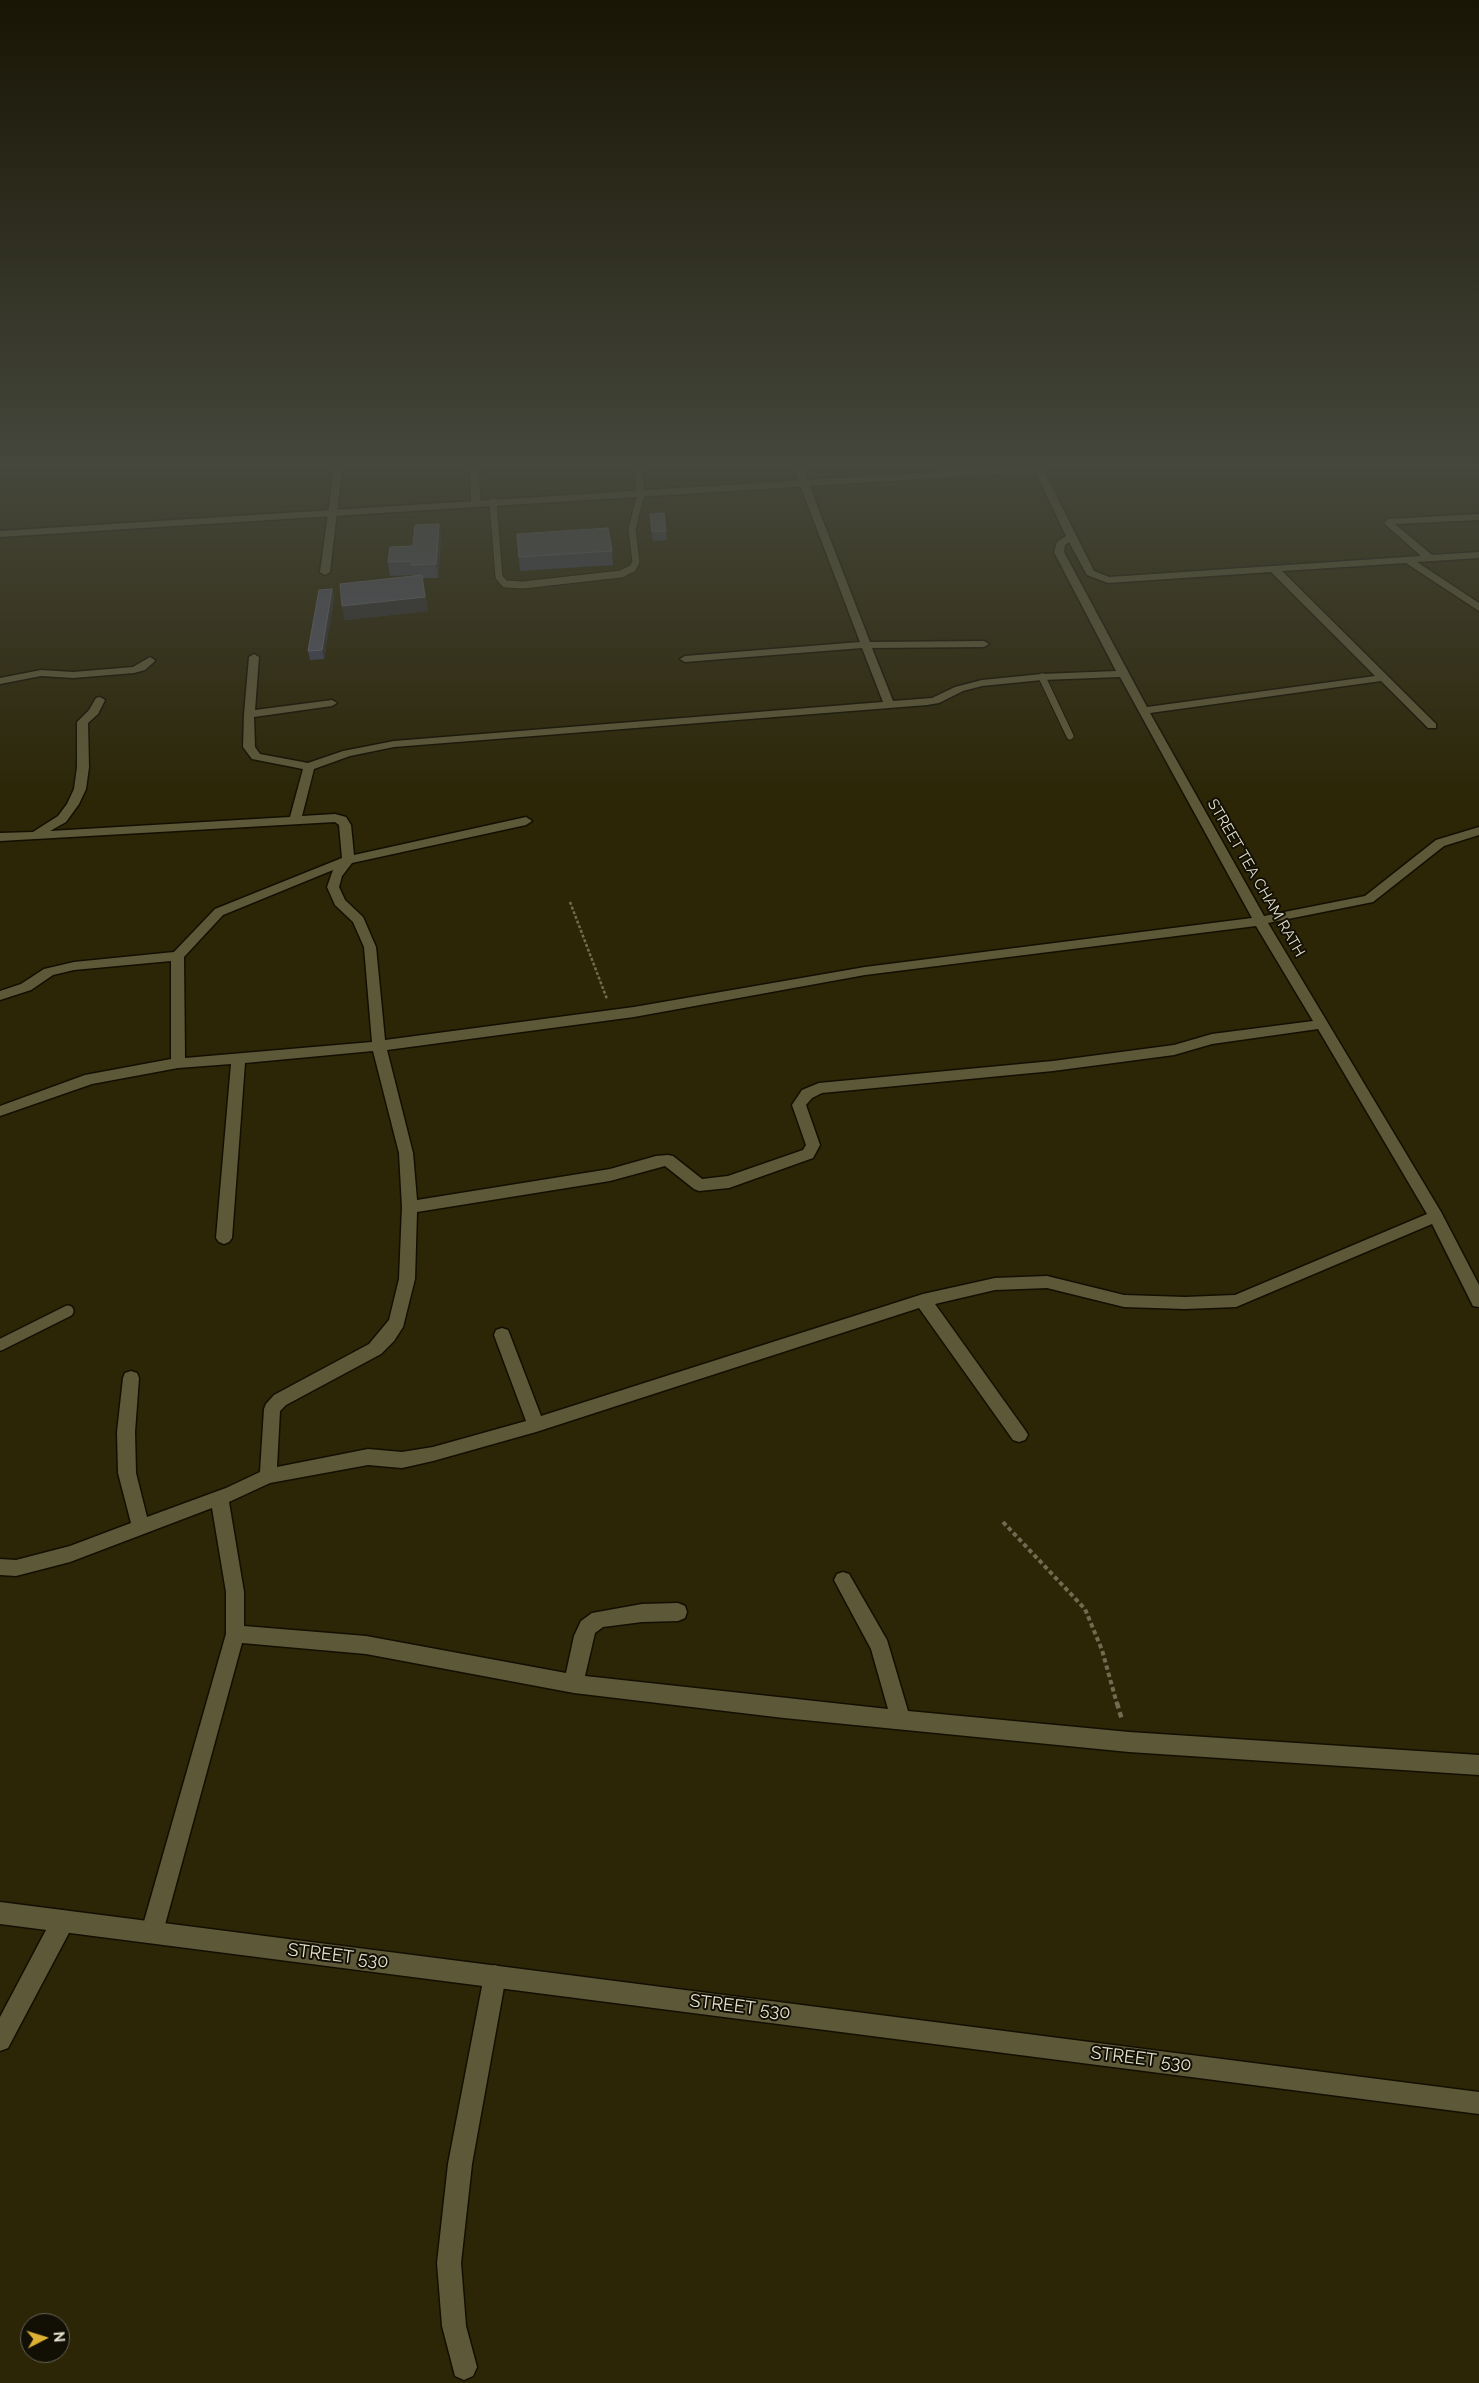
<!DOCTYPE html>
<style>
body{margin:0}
#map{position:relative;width:1479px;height:2383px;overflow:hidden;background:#2c2607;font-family:Raleway,sans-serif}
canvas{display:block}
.north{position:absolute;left:20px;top:2313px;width:50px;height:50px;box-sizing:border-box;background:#120f04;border:1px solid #666355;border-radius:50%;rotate:85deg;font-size:14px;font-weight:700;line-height:20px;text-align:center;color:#e4e1cf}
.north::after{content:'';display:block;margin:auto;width:18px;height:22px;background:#ddb133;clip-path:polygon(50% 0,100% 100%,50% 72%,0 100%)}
</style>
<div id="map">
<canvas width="1479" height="2383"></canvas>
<div class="north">N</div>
</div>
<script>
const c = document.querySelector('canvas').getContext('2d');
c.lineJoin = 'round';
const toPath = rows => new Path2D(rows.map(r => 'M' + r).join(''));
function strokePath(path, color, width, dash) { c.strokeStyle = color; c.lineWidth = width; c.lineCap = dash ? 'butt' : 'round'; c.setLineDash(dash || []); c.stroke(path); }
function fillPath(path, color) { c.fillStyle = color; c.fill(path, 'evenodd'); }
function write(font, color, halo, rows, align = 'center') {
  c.font = font + ' Raleway,sans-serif'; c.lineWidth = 4; c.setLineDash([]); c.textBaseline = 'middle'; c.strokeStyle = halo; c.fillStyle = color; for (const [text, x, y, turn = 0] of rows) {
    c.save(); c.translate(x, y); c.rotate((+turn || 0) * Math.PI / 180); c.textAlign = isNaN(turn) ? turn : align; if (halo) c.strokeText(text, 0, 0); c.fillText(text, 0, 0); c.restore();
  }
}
const laneFar1 = toPath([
 [493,502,499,577,505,584,523,585,621,574,633,568,636,562,632,529,641,493],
 [1042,677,1070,736]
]);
const lane = toPath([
 [0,1345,68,1311]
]);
const street = toPath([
 [334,469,342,469,330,572,325,575,320,572,334,469],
 [470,469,478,469,481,503,476,506,471,503,470,469],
 [635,469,643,469,644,495,636,493,635,469],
 [794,469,803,469,870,642,984,641,989,644,984,647,872,648,893,701,932,698,955,687,982,680,1042,674,1116,671,1054,552,1057,542,1066,536,1034,469,1043,469,1094,571,1109,577,1421,556,1386,525,1384,523,1388,519,1479,514,1479,520,1395,524,1432,555,1479,552,1479,558,1417,562,1479,603,1479,611,1406,563,1282,571,1436,724,1436,728,1428,728,1381,681,1150,713,1264,916,1365,896,1436,840,1479,827,1479,835,1444,846,1373,902,1268,923,1441,1212,1479,1285,1479,1307,1473,1306,1432,1224,1236,1307,1185,1309,1124,1307,1047,1288,995,1290,935,1304,1025,1430,1028,1435,1025,1440,1019,1442,1013,1440,919,1308,536,1432,433,1461,402,1468,368,1465,270,1483,229,1502,244,1592,244,1626,366,1636,566,1673,574,1636,581,1621,592,1613,642,1604,678,1603,685,1606,687,1612,685,1618,678,1621,642,1622,603,1627,595,1633,585,1676,888,1709,871,1649,834,1580,837,1574,843,1572,849,1574,887,1640,908,1711,1129,1732,1479,1755,1479,1775,1129,1752,784,1718,574,1693,366,1654,242,1643,163,1932,160,1940,152,1943,144,1940,141,1932,226,1634,226,1592,212,1508,70,1562,16,1576,0,1575,0,1559,16,1560,70,1546,131,1523,118,1473,117,1432,123,1378,125,1373,131,1371,137,1373,139,1378,135,1432,136,1473,147,1517,226,1488,260,1472,264,1409,266,1404,274,1395,369,1344,389,1320,399,1279,402,1207,399,1153,373,1051,245,1063,232,1238,229,1242,224,1244,219,1242,216,1238,231,1064,178,1068,92,1084,0,1116,0,1106,85,1075,171,1059,171,961,74,970,53,975,31,990,0,1000,0,991,21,984,44,969,74,962,174,952,215,909,342,858,339,825,335,822,0,841,0,833,33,832,58,816,67,804,74,789,77,767,77,722,89,710,96,698,100,697,105,700,98,714,88,723,89,767,86,789,79,804,66,822,50,831,290,817,303,769,252,759,243,747,244,714,249,657,254,654,259,657,255,710,332,700,337,703,332,706,254,717,255,747,260,754,308,763,343,751,394,741,883,702,862,648,685,662,680,659,685,656,860,642,794,469],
 [1069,542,1087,575,1108,583,1271,572,1375,676,1147,707,1064,552,1065,545,1069,542],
 [1120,677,1252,918,865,967,634,1007,385,1040,376,947,363,917,345,900,339,887,342,876,352,863,526,825,532,821,526,817,354,855,351,825,346,817,335,814,302,816,314,769,350,756,394,747,927,705,939,703,963,691,982,686,1042,680,1120,677],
 [333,870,327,887,335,905,353,922,364,947,372,1042,185,1058,184,957,223,915,333,870],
 [1256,926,1313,1021,1212,1034,1174,1045,1053,1061,819,1083,802,1090,792,1105,806,1145,803,1150,728,1176,702,1179,673,1156,668,1155,656,1156,610,1169,417,1200,413,1153,387,1050,634,1017,865,975,1256,926],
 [1318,1029,1427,1214,1235,1295,1185,1297,1124,1295,1047,1276,995,1278,923,1294,541,1416,510,1335,508,1330,502,1328,496,1330,494,1335,526,1421,433,1447,402,1452,368,1449,277,1467,280,1411,286,1405,381,1354,394,1341,403,1327,415,1279,417,1212,610,1181,665,1166,694,1189,699,1191,729,1188,813,1158,820,1145,806,1105,812,1098,822,1093,1053,1071,1174,1055,1212,1044,1318,1029],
 [150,657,155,660,154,662,145,670,134,673,73,678,41,676,0,684,0,678,41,670,73,672,133,667,150,657],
 [63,1910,71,1913,74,1921,71,1929,8,2048,0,2051,0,2017,55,1913,63,1910],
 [495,1965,503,1968,506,1976,472,2164,461,2263,466,2326,477,2367,473,2376,464,2380,455,2376,442,2326,437,2263,448,2164,484,1976,487,1968,495,1965]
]);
const secondary = toPath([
 [982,469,1035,469,1031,472,0,537,0,531,982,469],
 [0,1902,1479,2092,1479,2114,0,1924,0,1902]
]);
strokePath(laneFar1, '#130f00', 9);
strokePath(lane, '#130f00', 14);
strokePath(street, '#130f00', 3);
strokePath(secondary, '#130f00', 3);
strokePath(toPath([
 [570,902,607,999]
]), '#706b51', 2.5, [3, 2]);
strokePath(toPath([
 [1003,1522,1085,1609,1102,1650,1117,1704]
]), '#706b51', 4, [4.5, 3]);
strokePath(toPath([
 [1117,1703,1122,1720]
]), '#706b51', 4.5, [5.5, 4]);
strokePath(laneFar1, '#5d5838', 7);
strokePath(lane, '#5d5838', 11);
fillPath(street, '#5d5838');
fillPath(secondary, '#5d5838');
fillPath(toPath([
 [650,514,666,531,667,540,653,541],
 [439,524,441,538,438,578,422,578,428,611,345,620,342,606,414,576,413,575,390,576,388,562,413,546],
 [517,534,612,551,613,565,520,571],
 [332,589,334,598,324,659,310,660,308,651]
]), '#42445c');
fillPath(toPath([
 [439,524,441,538,438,578,436,564],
 [422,575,428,611,345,620,342,606],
 [332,589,334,598,324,659,322,650]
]), '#323135');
const building = toPath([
 [664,513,666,531,652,532,650,514,664,513],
 [439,524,436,564,412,565,412,561,388,562,390,547,413,546,415,525,439,524],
 [608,528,612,551,519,557,517,534,608,528],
 [422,575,425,597,342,606,340,584,422,575],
 [332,589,322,650,308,651,319,590,332,589]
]);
fillPath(building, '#545568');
strokePath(building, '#6a6b78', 1);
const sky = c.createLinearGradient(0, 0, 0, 803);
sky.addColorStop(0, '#181504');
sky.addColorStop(0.58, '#45473c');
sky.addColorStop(1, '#45473c00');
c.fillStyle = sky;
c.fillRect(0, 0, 1479, 803);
write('15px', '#e4e1cf', '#120f04', [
 ["STREET TEA CHAM RATH",1256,878,60]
]);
write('18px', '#e4e1cf', '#120f04', [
 ["STREET 530",338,1956,7],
 ["STREET 530",740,2007,7],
 ["STREET 530",1141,2059,7]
]);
</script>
